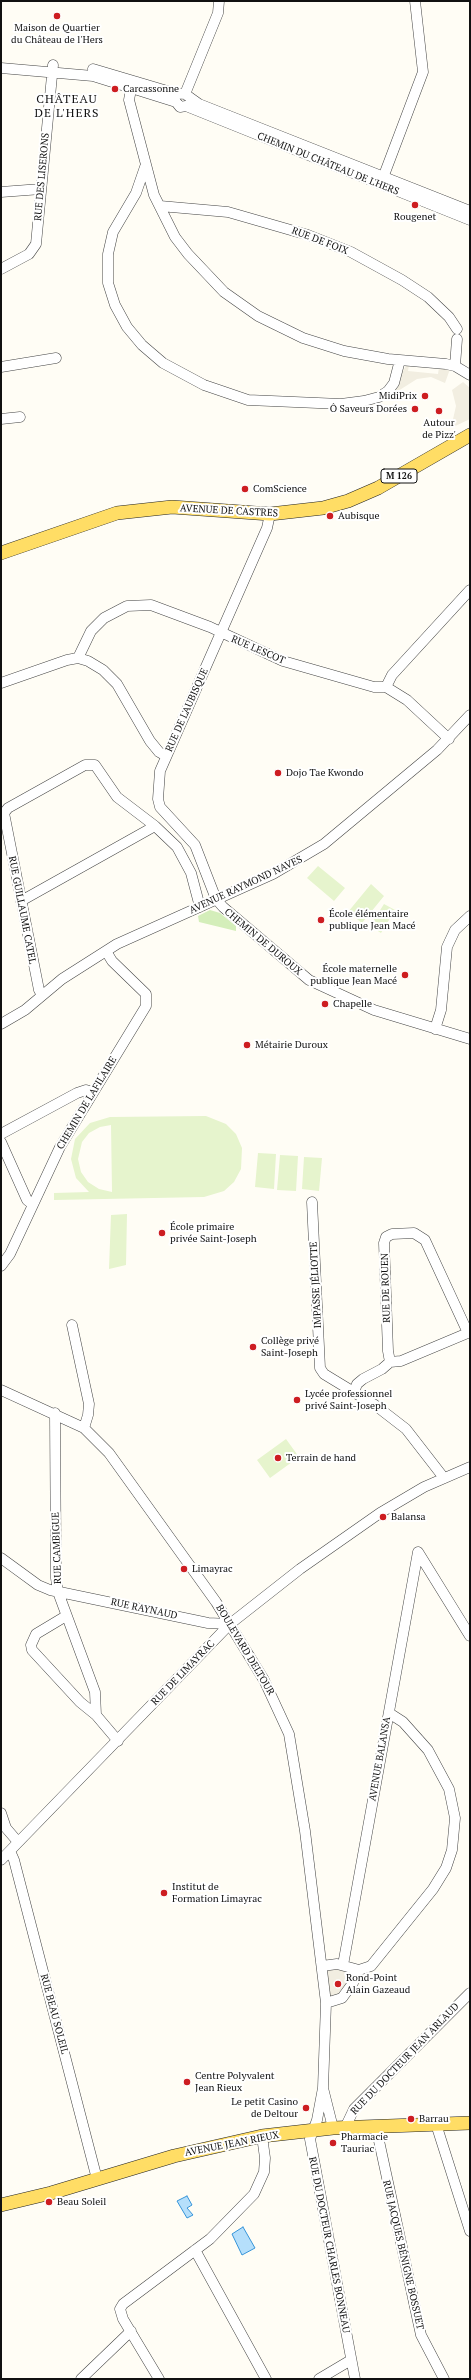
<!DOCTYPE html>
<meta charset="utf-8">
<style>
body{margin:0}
#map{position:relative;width:471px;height:2380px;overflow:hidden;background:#fffdf5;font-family:"PT Serif",serif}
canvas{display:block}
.frame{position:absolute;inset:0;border:2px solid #111;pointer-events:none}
</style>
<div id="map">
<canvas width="471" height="2380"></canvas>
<div class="frame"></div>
</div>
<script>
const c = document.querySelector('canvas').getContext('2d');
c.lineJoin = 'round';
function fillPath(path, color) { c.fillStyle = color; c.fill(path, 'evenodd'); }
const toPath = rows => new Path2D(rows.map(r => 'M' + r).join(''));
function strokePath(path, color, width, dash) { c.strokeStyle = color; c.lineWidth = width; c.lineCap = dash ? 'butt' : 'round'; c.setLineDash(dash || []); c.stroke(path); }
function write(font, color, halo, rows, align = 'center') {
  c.font = font + ' "PT Serif",serif'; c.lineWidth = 4; c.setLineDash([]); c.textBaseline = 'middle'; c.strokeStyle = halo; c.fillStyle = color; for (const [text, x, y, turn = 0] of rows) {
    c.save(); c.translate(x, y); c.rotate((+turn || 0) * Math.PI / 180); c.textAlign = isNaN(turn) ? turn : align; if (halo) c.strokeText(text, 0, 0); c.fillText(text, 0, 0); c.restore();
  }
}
fillPath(toPath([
 [210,910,220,913,236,926,236,931,199,922,198,916]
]), '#d4eeba');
fillPath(toPath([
 [318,866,345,888,334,901,307,878],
 [371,884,384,896,362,923,348,912],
 [384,904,395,910,381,933,370,926],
 [206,1116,226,1124,236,1134,242,1148,241,1169,234,1182,224,1191,204,1197,54,1200,54,1193,89,1192,76,1178,71,1159,75,1139,90,1123,110,1117],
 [111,1125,112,1191,112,1192,99,1189,88,1182,81,1172,78,1159,82,1142,89,1133,100,1127],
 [258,1153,276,1154,274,1189,255,1187],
 [280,1155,298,1156,296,1191,277,1190],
 [304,1157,322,1158,319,1191,302,1189],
 [127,1214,126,1265,109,1269,111,1215],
 [286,1439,299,1457,270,1478,257,1460]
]), '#e6f4cd');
fillPath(toPath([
 [407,364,409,364,408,371,438,374,439,367,450,369,445,383,431,377,417,379,387,398],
 [463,382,470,388,470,419,451,428,456,406,452,390],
 [322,1966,355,1969,348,1992,326,2003]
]), '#f2eee1');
const water = toPath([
 [187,2196,192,2205,187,2208,193,2215,187,2218,177,2201,187,2196],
 [243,2227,255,2248,242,2255,232,2234,243,2227]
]);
fillPath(water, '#b5dffb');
strokePath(water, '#3694d8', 1);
const minor = toPath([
 [1,68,93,76,176,102,180,107,186,106,470,220],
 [93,69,174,93,185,94,199,104,470,211],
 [137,82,131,89,129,100,154,195,175,237,188,254,224,292,258,316,303,338,344,351,388,359,446,364,455,366,470,375],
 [185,94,218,13,219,1],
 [145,167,136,193,113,232,108,254,108,283,115,305,127,327,142,345,163,363,204,385,248,400,341,404,364,401,379,397,388,391,394,383,400,360],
 [381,183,423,72,415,1],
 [1,192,41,189],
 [160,206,228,212,308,235,351,252,402,280,428,297,449,317,457,329],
 [1,269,29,254,36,244,53,65],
 [455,366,457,339],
 [1,367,56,358],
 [1,419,20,417],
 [270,514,267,528,160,771,158,799,160,807,195,845,216,899,223,907,309,980,374,1010,470,1039],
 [78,658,91,631,104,618,127,606,151,605,210,627,283,661,374,687,386,687,407,700,449,739],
 [1,683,67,660,78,658,88,661,103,670,117,684,150,741,159,752,166,756],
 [386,687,392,675,470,590],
 [21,901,155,826],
 [42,995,39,990,4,813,8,808,85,765,95,765,117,797,155,826,177,847,191,873,200,907],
 [1,1024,25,1010,62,979,117,944,273,874,324,844,437,750,470,715],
 [435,1029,441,1010,447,947,455,930,470,916],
 [1,1134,77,1093,86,1090,93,1092],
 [1,1142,27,1200,32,1204],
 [312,1202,320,1368,324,1374,375,1405,406,1429,444,1478],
 [1,1266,10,1254,60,1147,146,1006,146,994,112,961,106,951],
 [72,1325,89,1404,88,1415,84,1428],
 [390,1362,388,1351,384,1243,386,1237,392,1234,414,1233,425,1240,468,1333],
 [1,1390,84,1428,109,1453,216,1602,264,1680,289,1734,305,1831,326,2003,323,2088,317,2120,310,2139,355,2379],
 [354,1392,357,1384,363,1379,382,1369,390,1362,401,1361,470,1332],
 [55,1413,56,1578,58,1592,95,1692,96,1715,118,1741],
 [418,1552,470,1636],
 [1,1558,38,1585,50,1590,208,1623,230,1624],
 [66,1616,36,1634,31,1645,32,1650,80,1702,96,1715],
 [1,1813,6,1828,18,1842],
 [10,1851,14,1860,97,2179],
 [1,1860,230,1624,300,1569,380,1513,424,1487,470,1467],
 [343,1965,418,1552],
 [322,1966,337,1964,359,1970,371,1966,433,1889,446,1868,452,1850,455,1818,449,1789,428,1750,403,1722,389,1713],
 [326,2003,342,1998,353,1983,355,1969],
 [323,2088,333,2128],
 [436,2124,470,2231],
 [376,2127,421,2335,444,2379],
 [345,2128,354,2109,470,1993],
 [195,2250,266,2379],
 [81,2379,131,2331],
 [159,2379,123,2319,120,2309,123,2304,210,2239,254,2194,264,2172,265,2158,262,2136],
 [319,2379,351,2360]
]);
const major = toPath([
 [1,553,117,513,172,507,270,514,323,508,348,501,378,488,470,435],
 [1,2205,51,2193,174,2156,262,2136,333,2128,470,2123]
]);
strokePath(minor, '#444', 11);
strokePath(major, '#222', 14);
strokePath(minor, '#fff', 10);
strokePath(major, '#ffdd65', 13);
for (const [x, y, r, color] of [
 [57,16,4,"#cd1d21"],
 [115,89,4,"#cd1d21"],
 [415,205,4,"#cd1d21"],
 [425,396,4,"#cd1d21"],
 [415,409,4,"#cd1d21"],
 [439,411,4,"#cd1d21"],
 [245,489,4,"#cd1d21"],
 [330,516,4,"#cd1d21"],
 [278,773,4,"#cd1d21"],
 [321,920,4,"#cd1d21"],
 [405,975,4,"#cd1d21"],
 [325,1004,4,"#cd1d21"],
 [247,1045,4,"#cd1d21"],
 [162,1233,4,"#cd1d21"],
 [253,1347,4,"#cd1d21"],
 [297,1400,4,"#cd1d21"],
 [278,1458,4,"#cd1d21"],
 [383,1517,4,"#cd1d21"],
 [184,1569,4,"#cd1d21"],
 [164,1893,4,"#cd1d21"],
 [338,1984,4,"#cd1d21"],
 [187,2082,4,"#cd1d21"],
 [306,2108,4,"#cd1d21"],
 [411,2119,4,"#cd1d21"],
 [333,2143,4,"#cd1d21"],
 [49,2202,4,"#cd1d21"]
]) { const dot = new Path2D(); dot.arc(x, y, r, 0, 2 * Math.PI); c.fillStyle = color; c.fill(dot); strokePath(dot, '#fff', 1.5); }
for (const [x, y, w] of [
 [399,476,36]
]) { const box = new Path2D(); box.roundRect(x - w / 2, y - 7, w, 14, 3); c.fillStyle = '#fff'; c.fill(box); strokePath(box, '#111', 1); }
write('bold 9px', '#111', null, [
 ["M 126",399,476]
]);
write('10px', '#111', '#fff', [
 ["Maison de Quartier",57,28,"center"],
 ["du Château de l'Hers",57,40,"center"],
 ["Carcassonne",123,89],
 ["Rougenet",415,217,"center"],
 ["MidiPrix",417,396,"right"],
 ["Ô Saveurs Dorées",407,409,"right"],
 ["Autour",439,423,"center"],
 ["de Pizz'",439,435,"center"],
 ["ComScience",253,489],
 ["Aubisque",338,516],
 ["Dojo Tae Kwondo",286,773],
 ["École élémentaire",329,914],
 ["publique Jean Macé",329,926],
 ["École maternelle",397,969,"right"],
 ["publique Jean Macé",397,981,"right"],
 ["Chapelle",333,1004],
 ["Métairie Duroux",255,1045],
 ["École primaire",170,1227],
 ["privée Saint-Joseph",170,1239],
 ["Collège privé",261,1341],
 ["Saint-Joseph",261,1353],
 ["Lycée professionnel",305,1394],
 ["privé Saint-Joseph",305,1406],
 ["Terrain de hand",286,1458],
 ["Balansa",391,1517],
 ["Limayrac",192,1569],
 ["Institut de",172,1887],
 ["Formation Limayrac",172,1899],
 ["Rond-Point",346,1978],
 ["Alain Gazeaud",346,1990],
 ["Centre Polyvalent",195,2076],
 ["Jean Rieux",195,2088],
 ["Le petit Casino",298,2102,"right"],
 ["de Deltour",298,2114,"right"],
 ["Barrau",419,2119],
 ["Pharmacie",341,2137],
 ["Tauriac",341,2149],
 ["Beau Soleil",57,2202]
], 'left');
write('10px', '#111', '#fff', [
 ["CHEMIN DU CHÂTEAU DE L'HERS",328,164,22],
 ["RUE DES LISERONS",42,177,-85],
 ["RUE DE FOIX",320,241,21],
 ["AVENUE DE CASTRES",229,511,3],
 ["RUE LESCOT",258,650,23],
 ["RUE DE L'AUBISQUE",187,710,-66],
 ["AVENUE RAYMOND NAVES",246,885,-25],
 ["RUE GUILLAUME CATEL",22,910,79],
 ["CHEMIN DE DUROUX",263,942,40],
 ["CHEMIN DE LAFILAIRE",87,1103,-59],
 ["IMPASSE JÉLIOTTE",316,1285,-93],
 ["RUE DE ROUEN",386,1288,-92],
 ["RUE CAMBIGUE",57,1548,-92],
 ["RUE RAYNAUD",144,1609,12],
 ["BOULEVARD DELTOUR",245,1650,59],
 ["RUE DE LIMAYRAC",183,1673,-46],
 ["AVENUE BALANSA",380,1759,-80],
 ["RUE BEAU SOLEIL",54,2014,75],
 ["RUE DU DOCTEUR JEAN ARLAUD",405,2059,-46],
 ["AVENUE JEAN RIEUX",232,2144,-11],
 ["RUE DU DOCTEUR CHARLES BONNEAU",329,2245,79],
 ["RUE JACQUES BÉNIGNE BOSSUET",403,2255,77]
]);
c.letterSpacing = '1px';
write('12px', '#111', '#fff', [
 ["CHÂTEAU",67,100],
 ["DE L'HERS",67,114]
]);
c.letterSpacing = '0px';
</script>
